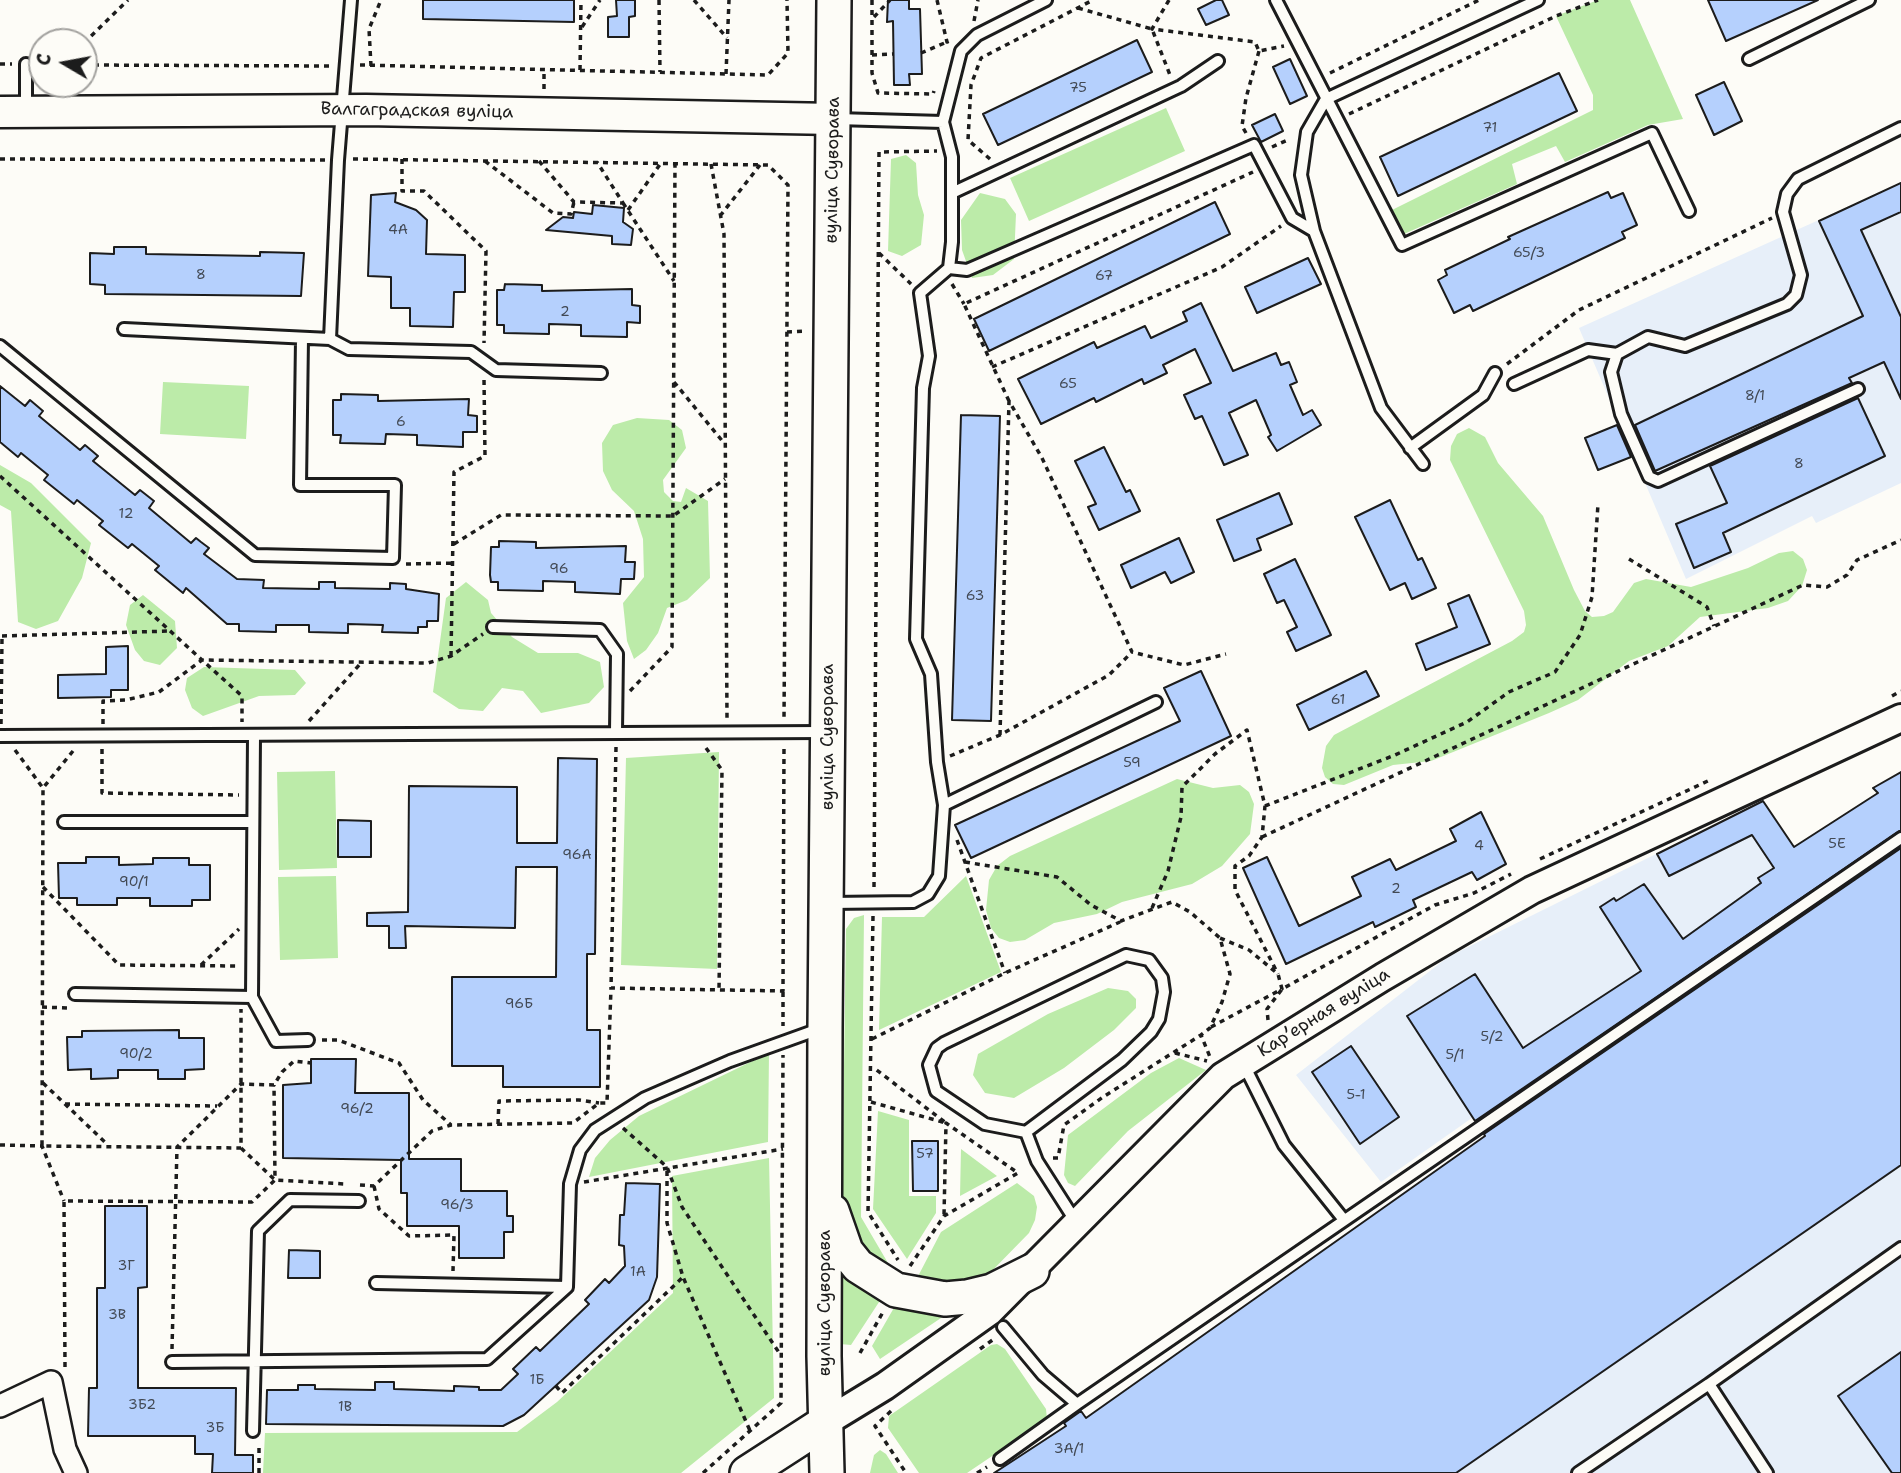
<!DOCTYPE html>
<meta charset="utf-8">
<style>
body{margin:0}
#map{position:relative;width:1901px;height:1473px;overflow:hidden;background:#fdfcf7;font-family:"Shantell Sans",sans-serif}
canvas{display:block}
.north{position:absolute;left:28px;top:28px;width:70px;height:70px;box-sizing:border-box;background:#fdfcf7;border:2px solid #a3a29f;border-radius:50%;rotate:280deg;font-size:19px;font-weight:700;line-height:28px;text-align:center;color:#1c1c1c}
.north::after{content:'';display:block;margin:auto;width:24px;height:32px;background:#1c1c1c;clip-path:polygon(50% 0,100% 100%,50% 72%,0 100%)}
</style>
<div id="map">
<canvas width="1901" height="1473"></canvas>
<div class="north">С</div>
</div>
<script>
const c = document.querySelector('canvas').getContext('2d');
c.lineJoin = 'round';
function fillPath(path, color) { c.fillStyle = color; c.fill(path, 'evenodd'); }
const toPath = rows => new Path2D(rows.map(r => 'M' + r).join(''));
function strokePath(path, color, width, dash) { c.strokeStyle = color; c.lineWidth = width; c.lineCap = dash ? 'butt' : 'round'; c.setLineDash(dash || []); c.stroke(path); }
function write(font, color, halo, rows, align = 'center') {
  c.font = font + ' "Shantell Sans",sans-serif'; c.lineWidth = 5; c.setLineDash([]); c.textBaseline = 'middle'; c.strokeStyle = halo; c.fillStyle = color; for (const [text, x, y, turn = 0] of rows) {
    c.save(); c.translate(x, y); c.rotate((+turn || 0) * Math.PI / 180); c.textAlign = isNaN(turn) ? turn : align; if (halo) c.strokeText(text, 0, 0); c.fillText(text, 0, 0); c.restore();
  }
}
fillPath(toPath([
 [1901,183,1901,483,1816,523,1812,516,1686,579,1579,328],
 [1894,776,1901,777,1662,984,1381,1182,1296,1075,1448,957,1763,801,1795,847,1878,794,1873,788],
 [1901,843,1901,1473,994,1473,1065,1426,1062,1420,1078,1408,1087,1418]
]), '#e7eff9');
fillPath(toPath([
 [1598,0,1630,0,1683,119,1648,125,1565,162,1556,146,1512,164,1517,184,1404,234,1392,210,1593,110,1593,95,1556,16],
 [1166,108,1185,151,1029,221,1010,178],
 [906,155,916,163,918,195,924,215,921,245,902,256,888,251,891,159],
 [980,193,1005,199,1016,214,1014,259,993,275,972,278,962,250,961,220],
 [163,382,249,386,246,439,160,434],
 [637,418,669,420,682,430,686,448,663,480,664,492,673,501,681,502,686,488,708,501,710,578,687,600,667,608,658,633,646,650,634,659,627,641,623,603,644,577,643,539,634,511,612,490,603,471,602,443,613,425],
 [1469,428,1485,437,1498,463,1543,516,1574,590,1585,611,1592,617,1604,616,1613,612,1634,583,1646,579,1691,587,1748,568,1779,553,1793,551,1803,559,1807,570,1802,586,1788,601,1768,608,1700,617,1668,646,1629,661,1578,700,1549,713,1431,761,1393,765,1344,785,1333,784,1325,777,1322,768,1326,746,1334,735,1512,641,1524,632,1526,625,1524,611,1450,460,1451,446,1457,434],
 [0,465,31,483,91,543,82,578,58,621,36,629,18,622,11,511,0,505],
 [466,582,488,600,491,613,512,637,538,653,578,653,600,662,604,687,589,703,541,713,523,691,502,688,483,711,459,709,433,692,446,598],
 [143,595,175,621,177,648,160,665,144,661,135,650,126,625,130,605],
 [204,667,295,670,306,683,295,695,259,696,203,716,192,708,185,690,187,678],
 [719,752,717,969,621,965,626,758],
 [335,771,337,868,279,870,277,772],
 [1177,779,1213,788,1240,785,1249,792,1254,804,1250,834,1222,866,1192,884,1122,902,1097,914,1054,923,1025,940,1010,942,999,938,991,928,986,910,989,880,997,866,1010,856],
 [336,876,338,958,280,960,278,877],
 [966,876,1001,972,879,1030,882,917,924,917],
 [864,915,861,1217,895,1275,863,1260,842,1206,846,929,854,918],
 [1108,988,1128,991,1136,999,1136,1008,1114,1030,1064,1068,1014,1098,985,1093,973,1075,978,1054,1048,1014],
 [769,1053,768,1142,589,1177,595,1158,610,1140,639,1116],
 [1179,1058,1206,1070,1128,1131,1075,1186,1068,1183,1064,1175,1068,1135,1151,1073],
 [878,1111,909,1120,909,1196,936,1196,936,1213,907,1259,873,1209],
 [961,1149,997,1176,960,1196],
 [769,1158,774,1398,681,1473,263,1473,265,1433,517,1432,557,1402,673,1293,672,1176],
 [1017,1183,1034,1196,1037,1207,1035,1220,1029,1233,985,1278,968,1287,914,1284,941,1232],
 [841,1273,881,1299,851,1345,840,1344],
 [895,1306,938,1312,944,1316,880,1359,872,1346],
 [997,1344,1005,1349,1046,1409,1047,1419,967,1473,919,1473,888,1428,889,1416,991,1345],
 [880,1450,886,1454,898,1473,870,1473,874,1455]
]), '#bceba9');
const building = toPath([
 [423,0,574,0,574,22,423,19,423,0],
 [616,0,635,0,635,16,629,17,629,37,608,37,608,17,617,16,616,0],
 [888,0,909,0,909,9,920,9,922,74,909,74,910,85,894,85,893,21,887,22,888,0],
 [1216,0,1222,0,1229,15,1206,25,1198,9,1216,0],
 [1708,0,1818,0,1726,41,1708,0],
 [1137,40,1152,72,998,145,983,114,1137,40],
 [1290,59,1307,96,1290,104,1273,67,1290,59],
 [1559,73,1577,111,1398,196,1380,157,1559,73],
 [1724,82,1742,121,1714,135,1696,95,1724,82],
 [1275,114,1283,131,1261,142,1252,125,1275,114],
 [1901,183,1901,212,1861,230,1901,317,1901,399,1884,362,1849,378,1852,383,1655,471,1635,425,1863,316,1819,221,1901,183],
 [1608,192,1611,198,1623,193,1637,225,1622,232,1625,238,1473,311,1470,305,1454,313,1438,280,1447,275,1445,270,1510,239,1508,237,1608,192],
 [396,193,395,202,416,210,427,220,426,254,465,255,465,292,454,292,453,327,410,326,410,308,391,308,391,277,368,276,371,195,396,193],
 [1215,202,1230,234,989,351,974,319,1215,202],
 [593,205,624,208,623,222,633,229,631,245,612,244,612,236,546,230,563,217,573,218,574,212,592,214,593,205],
 [114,247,146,247,146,254,260,256,260,252,304,253,301,296,105,294,105,285,90,284,90,253,114,254,114,247],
 [1308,258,1321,284,1257,313,1245,287,1308,258],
 [505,284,542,285,542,291,632,289,632,305,640,306,640,323,627,322,627,337,581,336,581,325,549,324,549,334,504,333,504,325,497,325,497,290,504,290,505,284],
 [1201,303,1233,371,1276,353,1281,365,1289,362,1297,382,1290,385,1303,415,1312,410,1321,425,1277,451,1268,437,1271,435,1256,400,1229,413,1248,455,1224,465,1202,416,1195,419,1184,395,1211,383,1195,349,1163,365,1167,373,1144,384,1142,379,1096,402,1094,398,1041,424,1018,379,1094,342,1097,348,1145,326,1151,338,1187,321,1183,312,1201,303],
 [0,386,25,406,30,400,43,411,39,416,80,450,85,445,98,456,93,461,135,495,140,490,154,501,149,508,191,543,196,538,201,542,209,548,204,554,237,579,264,580,263,588,319,589,319,582,335,582,335,588,390,589,390,583,406,584,406,589,439,594,438,621,427,621,427,627,418,627,418,633,382,632,383,625,348,624,348,633,309,632,309,625,276,625,276,632,239,631,239,624,227,624,186,588,183,593,155,570,159,566,132,544,128,548,99,525,103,521,77,500,74,504,44,480,48,475,21,453,18,457,0,442,0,386],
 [341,394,378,395,378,401,469,399,468,415,477,416,477,432,463,432,463,447,417,445,417,435,386,434,385,444,340,443,341,435,333,435,333,400,341,400,341,394],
 [1858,398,1885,456,1723,533,1731,552,1694,568,1676,524,1727,503,1710,466,1858,398],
 [961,415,1000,416,991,721,952,720,961,415],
 [1617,425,1631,457,1598,470,1585,438,1617,425],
 [1104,447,1126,492,1130,490,1140,511,1099,530,1088,507,1096,504,1075,461,1104,447],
 [1279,493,1292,524,1257,539,1261,550,1234,561,1217,520,1279,493],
 [1390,500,1418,560,1422,558,1436,588,1412,599,1405,583,1390,590,1355,517,1390,500],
 [1179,538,1194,572,1171,583,1165,572,1131,588,1121,565,1179,538],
 [499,541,536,542,536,548,626,546,625,562,635,562,634,579,621,579,620,594,575,592,575,582,543,581,543,591,498,590,498,582,491,582,490,575,491,547,499,547,499,541],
 [1295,559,1331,635,1296,651,1287,632,1297,627,1284,600,1277,603,1264,574,1295,559],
 [1469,595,1490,644,1426,670,1416,644,1457,627,1448,604,1469,595],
 [128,646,128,690,111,690,111,697,58,698,58,675,106,674,106,647,128,646],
 [1201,671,1231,736,971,858,955,825,1180,721,1164,688,1201,671],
 [1366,671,1379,696,1309,730,1297,705,1366,671],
 [558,758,597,759,595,954,587,954,587,1030,600,1030,600,1087,503,1087,503,1066,452,1066,452,977,556,977,557,867,516,867,515,928,405,926,406,948,389,948,389,926,367,926,367,913,408,912,409,786,517,787,517,843,557,843,558,758],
 [1901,772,1901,830,1475,1121,1407,1016,1475,974,1523,1048,1641,971,1600,907,1614,898,1616,901,1644,884,1683,939,1761,883,1758,878,1774,868,1752,835,1669,876,1657,854,1763,801,1794,847,1878,793,1873,788,1901,772],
 [1481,812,1506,864,1477,880,1472,872,1413,900,1416,907,1375,927,1373,922,1286,964,1243,868,1267,857,1299,926,1361,896,1352,877,1390,859,1396,870,1456,841,1450,829,1481,812],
 [338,820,371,821,371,857,338,857,338,820],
 [1901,848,1901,1165,1456,1473,994,1473,1066,1426,1064,1423,1081,1411,1086,1418,1485,1136,1484,1134,1901,848],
 [86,857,119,857,119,865,153,864,153,858,189,858,189,865,210,865,210,900,192,900,192,906,150,906,150,898,117,898,117,905,77,905,77,898,59,898,58,863,86,863,86,857],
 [179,1030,179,1038,204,1038,204,1069,185,1070,185,1079,158,1079,158,1070,118,1070,118,1078,91,1079,91,1069,68,1070,67,1037,82,1037,82,1031,179,1030],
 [1351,1046,1399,1117,1360,1144,1312,1072,1351,1046],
 [311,1059,356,1059,355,1093,409,1093,409,1159,461,1159,461,1191,507,1191,507,1216,513,1216,513,1232,504,1232,504,1258,459,1258,459,1226,407,1226,407,1193,401,1193,401,1160,283,1158,283,1085,311,1083,311,1059],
 [912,1141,938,1141,938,1191,913,1191,912,1141],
 [626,1183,660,1184,657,1277,649,1300,524,1415,503,1426,266,1424,267,1390,298,1390,298,1385,315,1385,315,1389,375,1390,375,1382,394,1382,394,1389,454,1391,454,1386,479,1387,479,1390,501,1390,518,1374,513,1369,536,1347,540,1351,589,1304,585,1300,605,1279,609,1283,625,1266,624,1246,619,1245,620,1215,624,1215,626,1183],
 [105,1206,147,1206,147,1287,138,1288,138,1388,236,1388,235,1455,253,1455,253,1473,212,1473,213,1454,195,1454,195,1436,88,1436,89,1388,97,1388,97,1288,105,1288,105,1206],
 [289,1250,320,1251,320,1278,288,1278,289,1250],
 [1901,1352,1901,1473,1892,1473,1838,1396,1901,1352]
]);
fillPath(building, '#b5d0fd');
strokePath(building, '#1c1c1c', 2);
const service = toPath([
 [351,0,338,160,330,339,349,349,471,352,496,370,601,373],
 [1276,0,1402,245,1652,133,1689,211],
 [1749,59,1869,0],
 [26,108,26,64],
 [836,119,943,122,961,51,977,35,1046,0],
 [943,122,952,157,952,242,949,268,920,293,929,356,923,388,916,639,931,674,937,762,944,805,1156,702],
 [954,192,1181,86,1218,61],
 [1314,231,1301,175,1307,132,1326,99,1538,0],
 [949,268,967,270,1254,145,1292,218,1314,231,1381,408,1423,464],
 [124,329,330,339],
 [0,346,255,555,393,558,395,485,300,485,302,339],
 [1514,384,1588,350,1617,354],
 [1858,389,1658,481,1649,477,1621,414,1611,372,1617,354,1648,337,1685,346,1787,304,1796,295,1801,275,1783,212,1787,194,1798,179,1901,128],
 [1410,448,1483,395,1495,373],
 [493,627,600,630,617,654,616,731],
 [0,736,825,732],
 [64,822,253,822],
 [830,903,913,902,928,894,939,876,944,805],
 [1126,955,1149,960,1162,978,1164,992,1159,1019,1151,1032,1122,1060,1026,1132,985,1124,936,1091,929,1065,937,1048,944,1043,1126,955],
 [75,994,252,997,254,737],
 [252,997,276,1041,308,1040],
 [1243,1063,1284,1145,1344,1220],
 [1026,1132,1037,1161,1076,1222],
 [376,1283,567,1287,570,1184,580,1150,595,1130,645,1098,730,1061,819,1029],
 [1003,1327,1043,1375,1077,1404,1901,838],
 [172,1362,487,1359,567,1287],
 [253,1431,258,1231,290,1200,359,1201],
 [1000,1459,1077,1404],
 [1578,1473,1709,1384],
 [1767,1473,1709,1384,1901,1248]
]);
const minor = toPath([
 [0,1406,51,1382,65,1449,76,1473]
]);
const tertiary = toPath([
 [826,1422,885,1386,989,1312,1223,1076,1383,977,1532,890,1901,718]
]);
const secondary = toPath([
 [0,112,366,110,834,119]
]);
const primary = toPath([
 [832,1211,846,1251,858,1266,896,1290,945,1299,967,1297,992,1291,1032,1271],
 [747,1473,826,1422],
 [827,1473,824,1356,825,1027,834,0]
]);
strokePath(service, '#1c1c1c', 16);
strokePath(minor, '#1c1c1c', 26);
strokePath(tertiary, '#1c1c1c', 32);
strokePath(secondary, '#1c1c1c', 35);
strokePath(primary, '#1c1c1c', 38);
strokePath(toPath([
 [659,0,660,72],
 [694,0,727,38],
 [872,0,872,73,878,93,933,94,934,91],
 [937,0,947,42,950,41],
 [1169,0,1152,29,1255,42,1259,51,1284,46],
 [1078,8,1152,29,1170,75],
 [874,17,890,0],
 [974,21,978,0],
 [582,27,600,0],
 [84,43,128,0],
 [921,53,947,42],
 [872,55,894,54],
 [0,64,12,64],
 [84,65,331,66],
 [360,65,768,75,788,53,787,0],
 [371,66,369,29,381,0],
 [580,70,581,0],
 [1330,73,1479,0],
 [726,74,729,0],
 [544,89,544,70],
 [1349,114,1556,16,1598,0],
 [1246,133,1242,126,1246,98,1259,51],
 [1272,147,1290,139],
 [0,159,325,160],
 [353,159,768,165,788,185,784,718],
 [402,159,402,191,424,191,486,251,484,343],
 [990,159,968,140,971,85,981,58,1093,0],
 [485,161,553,213,571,214,574,202],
 [539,161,574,202,623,203,597,162],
 [711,164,724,234,727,718],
 [623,203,674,281],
 [628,210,661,163],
 [720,216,760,165],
 [879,253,911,284],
 [952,284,964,304],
 [787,332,806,331],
 [1507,364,1579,310,1772,218],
 [992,367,1222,267,1281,226],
 [674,382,724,443],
 [1009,401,964,304,1253,172],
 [0,476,202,660,428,663,451,656,483,634],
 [454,544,501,515,673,516,725,479],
 [1629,559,1707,607,1714,626],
 [406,564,453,563],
 [2,636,170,631],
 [451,656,454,472,485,456,484,379],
 [630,691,672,647,675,164],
 [1892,696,1901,691],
 [309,721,361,663],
 [1,724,2,637],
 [103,724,103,701,126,700,159,692,202,660,242,696,242,722],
 [1000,735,1009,401,1042,458,1132,652,1184,665,1226,654],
 [616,747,611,988,783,991,784,747],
 [706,748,722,770,719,990],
 [102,749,102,793,239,795],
 [15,750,43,788],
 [73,751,43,788,42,1146,241,1148,241,1009],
 [950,756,1000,735,1109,675,1132,652],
 [1265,806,1395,755,1467,722,1509,692,1555,672,1580,635,1592,597,1598,504],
 [1262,837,1803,585,1827,587,1847,575,1857,560,1901,540],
 [957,840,1005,973],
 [1540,859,1710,780],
 [965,862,1057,877,1091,905,1121,921,1172,902,1190,912,1220,938,1230,974,1222,1002,1210,1028,1201,1035],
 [43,887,119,965,239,966],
 [874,887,879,152,937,151],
 [1152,908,1168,871,1181,817,1182,787,1215,754,1247,730,1265,806,1262,837,1249,856,1235,866,1235,890,1278,974],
 [873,916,868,1212,898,1260],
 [201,965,239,929],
 [783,992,783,1026],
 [42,1007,68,1008],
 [1268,1020,1267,1009,1282,989,1435,905,1474,893,1511,874],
 [1211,1027,1282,989,1278,974,1249,950,1220,938],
 [872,1039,1005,973,1120,922],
 [322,1040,338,1040,399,1063,423,1100,451,1125],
 [1175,1053,1207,1061],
 [43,1083,108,1145],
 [871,1102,946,1123,874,1068],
 [65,1104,217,1106],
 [498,1124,499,1101,579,1100,599,1103],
 [623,1128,667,1167,682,1207,780,1354],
 [0,1145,42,1146,64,1201],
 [241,1148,275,1180,345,1184],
 [1053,1158,1058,1158,1064,1125,1103,1097,1201,1035,1210,1057],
 [667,1171,667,1223,683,1277,751,1433],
 [584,1182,783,1149],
 [360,1185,374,1186,432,1131,451,1125,573,1123,599,1103,607,1103,611,988],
 [374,1186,379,1209,409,1236,454,1235,453,1271],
 [910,1266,944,1216,1018,1173,946,1123,944,1216],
 [172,1349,177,1147,241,1084,274,1085,282,1072,294,1061,311,1063],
 [980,1349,994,1339],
 [860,1353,883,1312],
 [65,1367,64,1201,252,1202,275,1180,274,1085],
 [556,1386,562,1393,683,1277],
 [891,1411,875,1426,906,1473],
 [259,1473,259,1444],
 [703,1473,781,1403,783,1055],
 [977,1473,987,1467]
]), '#1c1c1c', 3.5, [5, 5]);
strokePath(service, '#fdfcf7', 10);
strokePath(minor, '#fdfcf7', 21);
strokePath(tertiary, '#fdfcf7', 26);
strokePath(secondary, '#fdfcf7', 30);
strokePath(primary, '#fdfcf7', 33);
write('14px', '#424954', null, [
 ["75",1078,88],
 ["71",1490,128],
 ["4А",398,230],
 ["65/3",1529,253],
 ["8",201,275],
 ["67",1104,276],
 ["2",565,312],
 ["65",1068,384],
 ["8/1",1755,396],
 ["6",401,422],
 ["8",1799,464],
 ["12",126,514],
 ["96",559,569],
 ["63",975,596],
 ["61",1338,700],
 ["59",1132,763],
 ["5Е",1837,844],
 ["4",1479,846],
 ["96А",577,855],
 ["90/1",134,882],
 ["2",1396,889],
 ["96Б",519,1004],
 ["5/2",1492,1037],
 ["90/2",136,1054],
 ["5/1",1455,1055],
 ["5-1",1356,1095],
 ["96/2",357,1109],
 ["57",925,1154],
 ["96/3",457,1205],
 ["3Г",126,1266],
 ["1А",638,1272],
 ["3В",117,1315],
 ["1Б",537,1380],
 ["3Б2",142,1405],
 ["1В",345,1407],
 ["3Б",215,1428],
 ["3А/1",1069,1449]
]);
write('18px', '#1c1c1c', '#fdfcf7', [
 ["Валгаградская вуліца",417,111,1],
 ["вуліца Суворава",833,170,-89],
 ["вуліца Суворава",828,737,-90],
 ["Карʼерная вуліца",1324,1013,-32],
 ["вуліца Суворава",825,1303,-90]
]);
</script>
